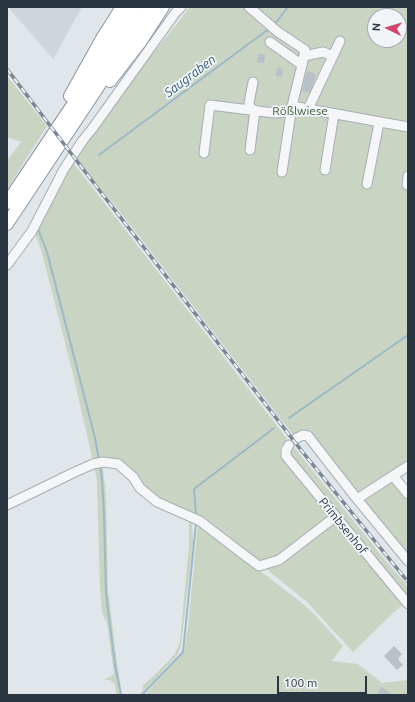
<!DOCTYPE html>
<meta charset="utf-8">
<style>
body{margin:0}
#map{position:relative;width:415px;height:702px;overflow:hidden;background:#e1e6ea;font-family:Ubuntu,sans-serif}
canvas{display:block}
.frame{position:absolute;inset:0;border:8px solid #293642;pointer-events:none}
.north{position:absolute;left:367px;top:8px;width:40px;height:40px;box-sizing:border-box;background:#f1f5f7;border:1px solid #a1a9af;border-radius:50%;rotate:275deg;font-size:11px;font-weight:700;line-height:16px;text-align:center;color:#293642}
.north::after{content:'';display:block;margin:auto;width:14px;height:18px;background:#d0466d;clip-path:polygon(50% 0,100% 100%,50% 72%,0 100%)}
.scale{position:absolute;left:277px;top:676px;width:90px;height:18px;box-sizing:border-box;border:2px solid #293642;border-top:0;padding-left:5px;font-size:12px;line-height:14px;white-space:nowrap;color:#293642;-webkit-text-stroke:3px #f1f5f7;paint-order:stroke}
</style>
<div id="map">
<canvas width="415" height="702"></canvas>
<div class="frame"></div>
<div class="north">N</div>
<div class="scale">100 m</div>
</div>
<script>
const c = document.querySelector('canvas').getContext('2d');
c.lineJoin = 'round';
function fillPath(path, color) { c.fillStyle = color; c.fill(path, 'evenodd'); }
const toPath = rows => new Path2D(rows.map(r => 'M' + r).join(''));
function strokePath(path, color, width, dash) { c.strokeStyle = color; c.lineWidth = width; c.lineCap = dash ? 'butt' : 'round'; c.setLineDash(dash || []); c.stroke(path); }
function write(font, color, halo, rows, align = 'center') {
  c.font = font + ' Ubuntu,sans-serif'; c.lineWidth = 3.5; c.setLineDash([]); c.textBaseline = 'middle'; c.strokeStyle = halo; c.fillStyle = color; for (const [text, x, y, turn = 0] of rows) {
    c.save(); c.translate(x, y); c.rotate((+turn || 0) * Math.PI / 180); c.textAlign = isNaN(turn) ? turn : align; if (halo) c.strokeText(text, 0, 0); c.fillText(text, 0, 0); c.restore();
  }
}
fillPath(toPath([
 [8,7,82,7,53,59]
]), '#d0d5dc');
fillPath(toPath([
 [190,7,408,7,408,462,359,493,354,491,302,431,293,435,117,208,73,155],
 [375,16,399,16,399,40,375,40],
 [7,76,47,126,7,189,7,161,21,142,7,137],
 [71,160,288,440,280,448,281,456,301,478,328,512,327,518,284,552,266,562,257,561,158,501,142,486,124,463,102,459,93,461,73,374,41,249,34,232],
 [292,445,385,560,408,587,408,601,289,456],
 [94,466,103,466,106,496,108,589,117,663,122,695,116,695,115,684,110,680,104,680,114,674,107,624,102,612,100,588,97,480],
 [390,478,408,498,408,561,357,499],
 [189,518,192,520,193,544,181,646,178,654,143,693,146,694,184,652,188,627,198,522,245,561,267,576,303,604,314,614,343,646,332,661,358,664,382,683,407,680,408,679,408,695,303,695,303,692,300,695,138,695,142,692,143,685,156,674,175,654,180,641,189,545],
 [334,522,337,523,405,603,392,614,353,652,307,602,270,572,265,567]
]), '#c9d4c3');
strokePath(toPath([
 [274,25,288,7],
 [99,155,270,28],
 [38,229,47,252,95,438,99,460],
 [289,418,408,335],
 [100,466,102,480,104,514,106,593,115,665,121,695],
 [196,515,194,489,274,428],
 [142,695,183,652,196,523]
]), '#9cb9ca', 2);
fillPath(toPath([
 [258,54,265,55,264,63,257,62],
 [277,68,283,69,282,77,276,76],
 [307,71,316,74,313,85,309,93,302,91],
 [394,646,402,654,398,659,403,665,397,670,384,656],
 [381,687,393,695,381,695,378,693]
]), '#b9c0c7');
const minor = toPath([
 [249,7,278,32,305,50,302,65,270,42],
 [304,56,323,52,333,56],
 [308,109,340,41],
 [251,110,249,103,253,82],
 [250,150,255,110],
 [204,153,210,105,274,113,287,112,292,106,302,65],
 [325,170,334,114],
 [282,172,292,106,408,127],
 [367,184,379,123],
 [407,185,408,176],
 [7,265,32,231,64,169,83,140,92,129,176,12,181,7],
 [297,438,303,435,308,436,357,499,408,466],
 [289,445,286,450,286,456,408,604],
 [393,476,408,494],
 [357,499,408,561],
 [7,505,75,472,93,464,103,462,118,464,133,477,140,488,157,502,200,521,239,551,259,566,279,560,335,517]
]);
const highway = toPath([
 [110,81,141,41,163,7],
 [70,96,103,37,122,7],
 [7,203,74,103,135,7],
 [7,224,98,87,149,7]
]);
strokePath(minor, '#a6aeb4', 11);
strokePath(highway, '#8995a1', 14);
strokePath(minor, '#f4f6f8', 9);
strokePath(highway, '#fff', 12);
const rail = toPath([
 [7,69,83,169,301,450,408,582]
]);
strokePath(rail, '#7b8894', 3.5);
strokePath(rail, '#f1f5f7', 2, [6]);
write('12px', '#435e37', '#f1f5f7', [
 ["Rößlwiese",300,111]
]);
write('12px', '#293642', '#f1f5f7', [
 ["Primbsenhof",343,526,51]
]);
write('italic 13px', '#335a77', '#f1f5f7', [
 ["Saugraben",190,76,-37]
]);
</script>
